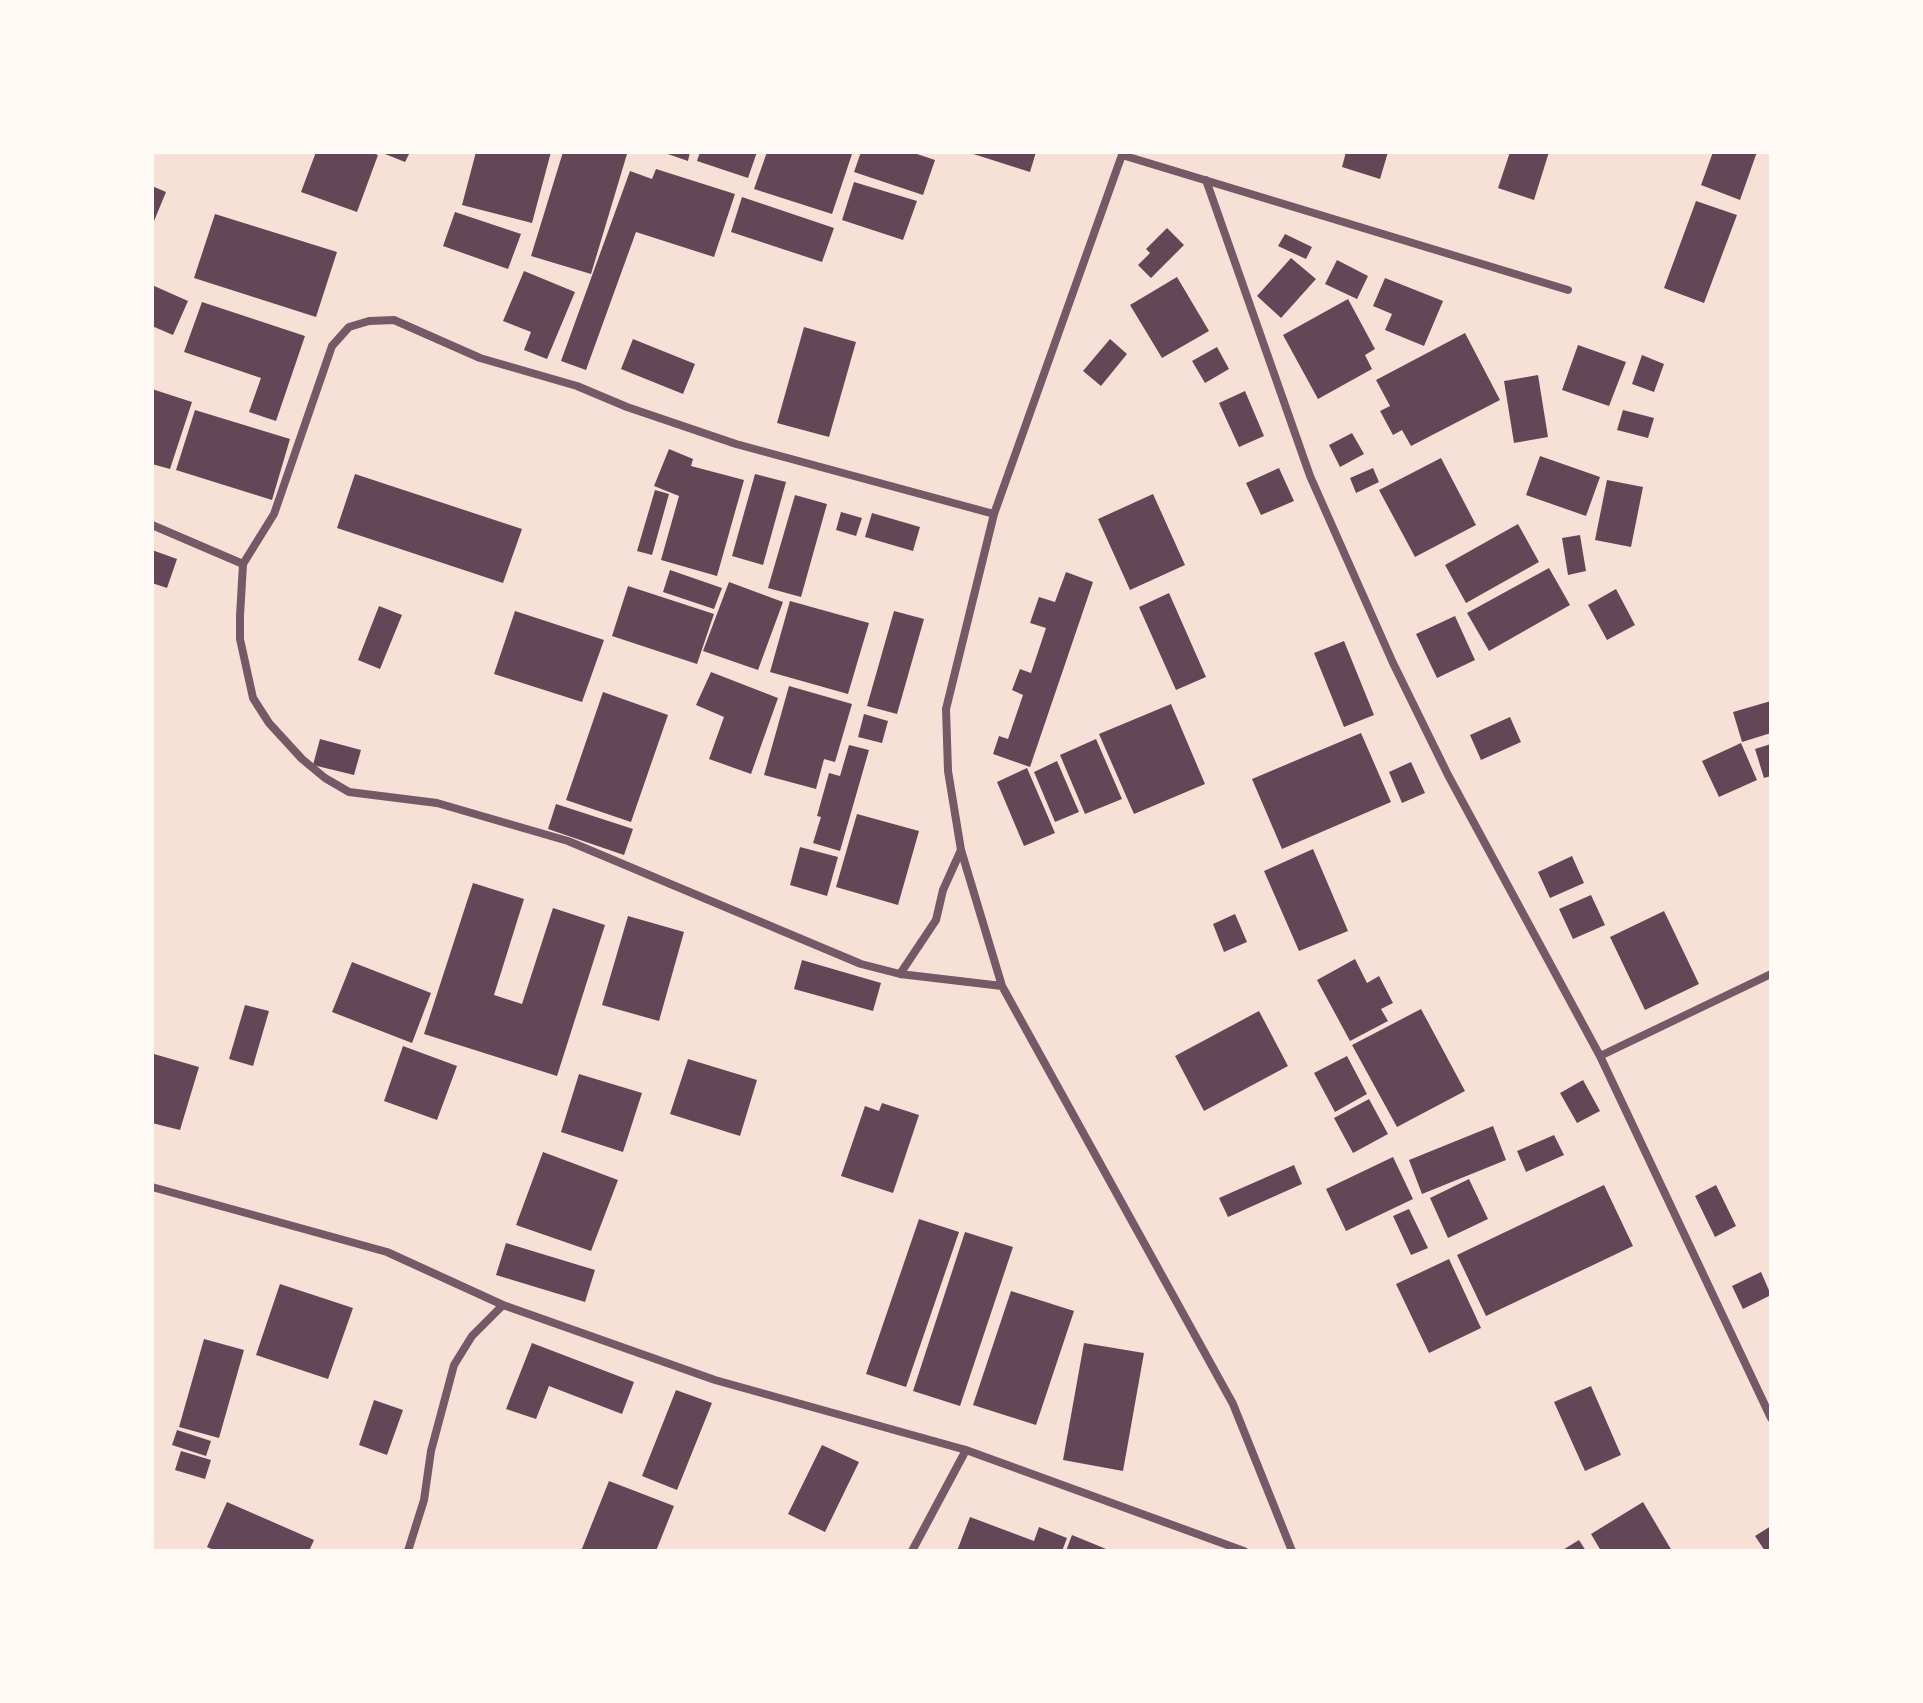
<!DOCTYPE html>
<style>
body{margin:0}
#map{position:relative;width:1923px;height:1703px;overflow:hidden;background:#f7e1d7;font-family:"DejaVu Sans",sans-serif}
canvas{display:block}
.frame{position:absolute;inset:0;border:154px solid #fffaf5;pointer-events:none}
</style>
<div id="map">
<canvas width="1923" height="1703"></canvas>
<div class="frame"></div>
</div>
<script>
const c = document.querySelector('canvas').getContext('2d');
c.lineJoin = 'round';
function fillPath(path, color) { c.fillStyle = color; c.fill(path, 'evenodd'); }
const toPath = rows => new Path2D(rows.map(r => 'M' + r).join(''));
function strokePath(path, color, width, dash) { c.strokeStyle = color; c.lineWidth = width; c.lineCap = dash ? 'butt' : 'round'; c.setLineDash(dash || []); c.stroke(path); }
fillPath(toPath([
 [316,152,369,152,378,155,357,212,301,192],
 [380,152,410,152,405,162],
 [476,152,551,152,532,223,462,205],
 [563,152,627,154,591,274,531,256],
 [662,152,690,152,688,161],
 [700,152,757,152,748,178,697,161],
 [767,152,852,154,832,214,754,189],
 [861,152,911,152,935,160,923,195,854,172],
 [967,152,1036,152,1030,172],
 [1346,152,1388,152,1380,179,1342,167],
 [1510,152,1549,152,1534,200,1498,188],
 [1713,152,1757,152,1740,200,1701,185],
 [656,169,735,194,714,257,636,232,586,370,561,361,630,171,652,179],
 [854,182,917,201,903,240,842,220],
 [152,186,166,192,152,226],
 [742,197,834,228,822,262,731,232],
 [1696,201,1737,215,1704,303,1664,288],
 [455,212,521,234,508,269,443,246],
 [215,214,337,252,316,317,194,278],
 [1167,228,1184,245,1151,278,1138,265,1150,253,1146,249],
 [1285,234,1312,247,1306,259,1278,246],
 [1291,258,1316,279,1281,318,1257,296],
 [1337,260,1368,276,1357,299,1325,284],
 [524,271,575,292,547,359,524,350,531,332,503,321],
 [1177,277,1209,331,1162,358,1130,305],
 [1385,278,1443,301,1424,346,1385,330,1392,314,1373,306],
 [152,285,188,301,173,335,152,326],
 [1348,299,1375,349,1365,355,1372,369,1318,399,1283,335],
 [202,302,305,336,276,421,249,412,261,378,184,352],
 [804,327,856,342,829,437,777,423],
 [1465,333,1500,400,1411,446,1402,430,1393,435,1380,411,1390,406,1376,380],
 [633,339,695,364,683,394,621,369],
 [1110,339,1127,354,1101,386,1083,371],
 [1578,345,1626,362,1609,406,1562,390],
 [1217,347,1229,369,1205,383,1192,361],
 [1642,355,1664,364,1654,392,1632,384],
 [1538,375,1548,437,1514,443,1504,381],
 [152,389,192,402,170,469,152,464],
 [1245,391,1264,436,1239,447,1219,403],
 [195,410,290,439,272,500,176,470],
 [1623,410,1654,418,1648,438,1617,430],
 [1352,433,1364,454,1340,467,1329,445],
 [669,449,693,459,691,466,744,480,717,576,661,560,679,496,654,486],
 [1540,456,1600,477,1586,516,1526,495],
 [1441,458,1476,525,1415,557,1379,490],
 [1279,468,1294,501,1261,515,1246,483],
 [1373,468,1379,482,1356,493,1350,478],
 [355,474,522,529,503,583,337,528],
 [755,474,786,482,763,565,732,556],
 [1607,480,1643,487,1631,547,1595,540],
 [655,490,669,494,652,555,637,551],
 [1153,494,1185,565,1130,590,1098,519],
 [795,495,827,504,801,597,768,588],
 [841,512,862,518,856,536,836,530],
 [872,513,920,527,913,551,865,537],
 [1518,524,1539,562,1466,603,1445,565],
 [1580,535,1586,571,1568,575,1562,538],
 [152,550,177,559,167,588,152,583],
 [1549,568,1570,605,1489,651,1467,613],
 [670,570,722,588,714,609,663,592],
 [1066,572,1093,582,1030,767,993,754,999,736,1008,739,1023,695,1012,690,1020,669,1031,673,1046,628,1030,623,1039,597,1055,602],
 [729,582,783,602,758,670,703,651],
 [628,586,714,614,697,664,612,636],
 [1616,589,1635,625,1607,640,1588,605],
 [1169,593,1206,677,1176,690,1139,607],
 [790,601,869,623,848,694,770,672],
 [379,606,402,615,380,669,358,660],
 [515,611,604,640,582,702,494,674],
 [894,611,924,619,897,714,867,706],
 [1455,616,1475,660,1437,678,1416,634],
 [1344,641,1374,715,1344,727,1314,653],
 [711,672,778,698,751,774,709,759,724,717,696,705],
 [789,686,852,704,835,762,824,759,816,789,764,775],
 [603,692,668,715,631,822,566,800],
 [1771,701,1771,733,1742,742,1733,712],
 [1171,704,1205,784,1134,814,1099,734],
 [864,714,888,721,882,743,858,737],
 [1510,717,1521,742,1481,760,1470,735],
 [1361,733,1391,802,1282,849,1252,779],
 [320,739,361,750,354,775,313,765],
 [1096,739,1122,799,1085,814,1060,755],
 [1741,743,1757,780,1719,797,1702,761],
 [1771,744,1771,776,1764,778,1755,749],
 [849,745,869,750,840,851,813,843,821,817,817,816,829,773,840,776],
 [1057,761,1079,812,1055,822,1034,772],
 [1411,762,1425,793,1402,803,1389,772],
 [1027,768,1055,833,1024,846,997,782],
 [556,804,633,829,624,855,548,829],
 [857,814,919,831,898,905,836,887],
 [800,847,838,857,827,896,790,885],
 [1313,849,1348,931,1299,951,1264,871],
 [1572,856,1584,883,1550,898,1538,872],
 [473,883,524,899,494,995,522,1004,553,908,605,925,557,1076,424,1034],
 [1591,895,1605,925,1573,939,1559,909],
 [1664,911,1699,984,1645,1010,1610,937],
 [1235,914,1247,942,1224,952,1213,924],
 [628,916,684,932,659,1021,602,1005],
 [1355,959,1367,983,1379,976,1393,1003,1381,1009,1388,1021,1350,1041,1317,980],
 [802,960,881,983,873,1011,794,989],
 [352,962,431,993,412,1043,332,1012],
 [245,1005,269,1011,253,1066,229,1059],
 [1421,1009,1465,1091,1397,1127,1352,1045],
 [1259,1011,1288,1066,1204,1111,1175,1056],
 [403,1046,457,1066,437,1120,384,1101],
 [154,1054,199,1067,180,1130,152,1123],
 [1347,1056,1367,1094,1335,1112,1314,1073],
 [688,1059,757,1080,740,1136,670,1114],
 [579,1074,642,1093,623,1152,561,1132],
 [1583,1080,1600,1111,1577,1123,1560,1093],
 [1369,1099,1388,1134,1353,1153,1334,1118],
 [882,1103,919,1115,893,1193,841,1176,865,1106,879,1111],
 [1493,1126,1506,1160,1422,1194,1409,1160],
 [1554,1135,1564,1155,1526,1172,1517,1151],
 [543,1152,618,1180,591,1251,516,1225],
 [1393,1157,1413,1199,1346,1231,1326,1189],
 [1294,1165,1302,1184,1228,1217,1219,1198],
 [1469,1179,1488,1219,1448,1238,1430,1198],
 [1604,1185,1633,1246,1486,1316,1457,1255],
 [1716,1185,1736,1226,1715,1237,1695,1196],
 [1409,1209,1428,1248,1411,1255,1393,1216],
 [919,1219,959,1232,906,1387,866,1374],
 [965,1232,1013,1247,960,1406,913,1391],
 [506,1243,595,1270,585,1302,496,1275],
 [1449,1259,1481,1328,1429,1353,1396,1284],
 [1761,1272,1771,1295,1743,1309,1732,1286],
 [280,1284,353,1308,328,1379,256,1355],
 [1011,1291,1074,1311,1036,1425,973,1405],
 [204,1339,244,1350,219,1438,179,1427],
 [532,1343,634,1382,622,1414,549,1386,536,1419,506,1409],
 [1084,1343,1144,1353,1123,1471,1063,1460],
 [1591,1386,1621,1455,1585,1471,1554,1402],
 [676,1390,712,1403,677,1490,642,1476],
 [374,1400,403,1410,387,1455,359,1445],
 [177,1430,211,1441,206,1456,172,1445],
 [822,1445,859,1462,825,1532,788,1514],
 [181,1451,211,1460,205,1479,175,1470],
 [609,1481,674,1506,656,1551,581,1551],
 [227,1502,314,1540,309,1551,216,1551,207,1547],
 [1643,1502,1672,1551,1601,1551,1591,1534],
 [970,1517,1034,1541,1039,1527,1067,1538,1062,1551,957,1551],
 [1771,1526,1771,1551,1765,1551,1755,1536],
 [1072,1535,1111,1551,1066,1551],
 [1579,1540,1586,1551,1561,1551]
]), '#644757');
strokePath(toPath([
 [1123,152,994,514,946,709,948,771,961,850,1002,986,1233,1404,1292,1551],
 [1122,155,1568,290],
 [1206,180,1310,476,1393,663,1448,775,1600,1056,1771,1418],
 [994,514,736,444,627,407,577,386,480,358,394,320,369,321,349,327,332,346,274,514,243,564,240,616,240,639,253,698,269,723,302,759,325,778,349,792,437,803,568,841,861,964,900,974,1002,986],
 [152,525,243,564],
 [900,974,936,920,943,890,961,850],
 [1600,1056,1771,974],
 [152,1187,387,1252,503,1305,715,1380,966,1450,1244,1551],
 [408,1551,424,1500,431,1451,454,1365,472,1336,503,1305],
 [912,1551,966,1450]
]), '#755966', 8);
</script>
